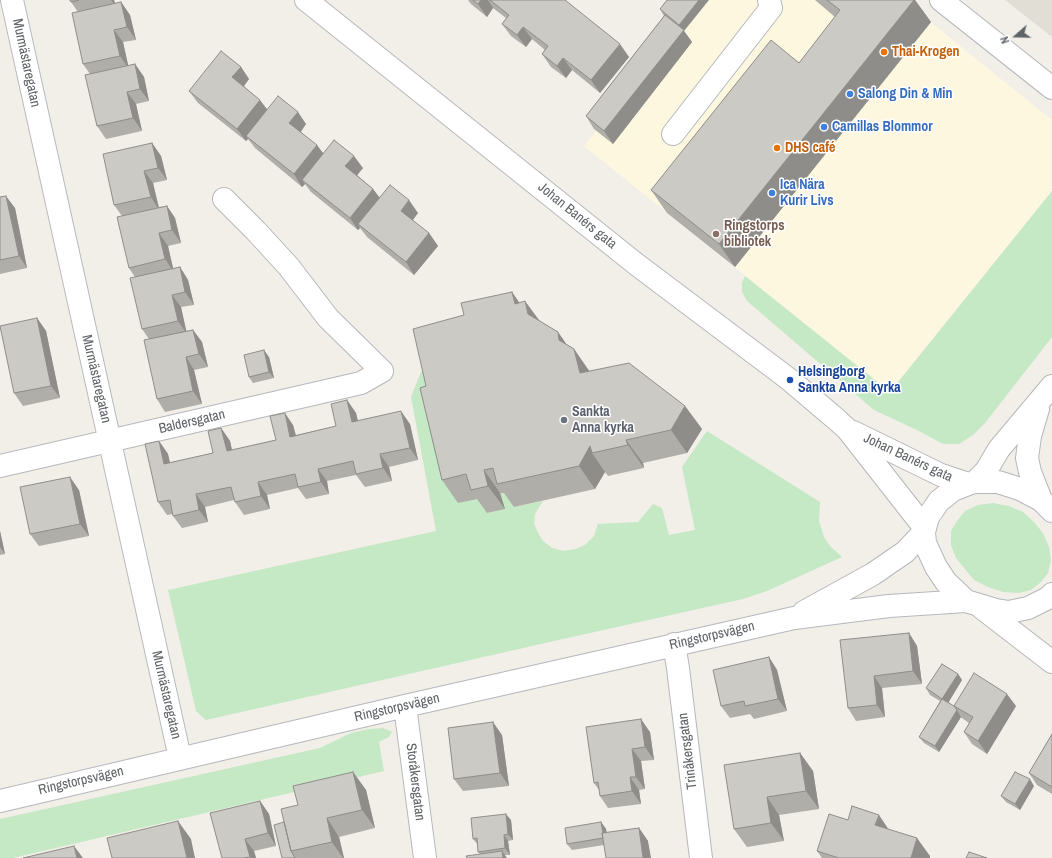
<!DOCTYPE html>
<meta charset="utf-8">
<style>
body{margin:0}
#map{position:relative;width:1052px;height:858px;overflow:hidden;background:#f1efe8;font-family:"Archivo Narrow",sans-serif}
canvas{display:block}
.north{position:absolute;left:996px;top:16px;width:40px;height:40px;-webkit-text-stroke:3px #fff;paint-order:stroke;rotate:250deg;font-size:11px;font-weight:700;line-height:16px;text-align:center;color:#5f6368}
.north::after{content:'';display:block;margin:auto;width:14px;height:18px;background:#5f6368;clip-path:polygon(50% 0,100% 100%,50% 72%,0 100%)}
</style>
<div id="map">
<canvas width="1052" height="858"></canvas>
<div class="north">N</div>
</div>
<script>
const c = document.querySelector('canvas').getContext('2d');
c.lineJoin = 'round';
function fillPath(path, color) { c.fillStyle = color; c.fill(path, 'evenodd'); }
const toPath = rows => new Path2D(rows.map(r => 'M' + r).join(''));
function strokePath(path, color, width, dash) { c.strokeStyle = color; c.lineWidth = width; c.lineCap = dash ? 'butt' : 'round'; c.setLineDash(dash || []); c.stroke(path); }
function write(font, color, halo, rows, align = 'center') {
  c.font = font + ' "Archivo Narrow",sans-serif'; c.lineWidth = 3; c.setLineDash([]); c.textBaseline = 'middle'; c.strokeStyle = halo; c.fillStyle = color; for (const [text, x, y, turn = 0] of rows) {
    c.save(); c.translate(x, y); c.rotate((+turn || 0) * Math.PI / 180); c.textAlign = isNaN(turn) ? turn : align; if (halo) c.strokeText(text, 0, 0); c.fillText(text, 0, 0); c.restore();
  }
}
fillPath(toPath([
 [702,0,903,0,1052,120,1052,191,890,392,584,146]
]), '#fef7e0');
fillPath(toPath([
 [1005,0,1052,0,1052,37]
]), '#e1ded6');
fillPath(toPath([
 [1052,191,1052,337,985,423,973,435,959,444,943,444,919,431,874,410,747,301,742,292,742,283,745,276,890,392],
 [431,362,482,497,487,513,504,509,500,493,509,491,514,507,543,501,535,514,534,523,538,533,543,541,552,548,563,551,575,549,585,545,594,536,598,524,638,522,653,504,662,508,669,535,695,530,682,467,707,431,820,502,819,521,824,537,830,546,842,557,767,591,743,599,563,639,206,720,196,711,168,590,436,531,411,397,421,372],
 [993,503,1009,506,1023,512,1034,522,1043,533,1049,547,1051,560,1048,573,1041,582,1031,590,1019,593,1003,592,988,587,974,580,956,558,951,545,951,531,957,521,965,511,978,505],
 [383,728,392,732,389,737,379,742,384,771,13,858,0,858,0,819,320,748,351,733,369,729]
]), '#c5e8c5');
const minor = toPath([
 [12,0,180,758],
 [306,0,636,264,790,380,836,419,848,430,924,527],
 [941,0,1052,88],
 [673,134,771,8,769,0],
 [1038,409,1030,436,1027,458,1030,472,1041,500],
 [853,432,941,475,968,484],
 [0,466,361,383,382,371,328,318,289,267,256,231,224,199],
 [975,482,986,471,999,449,1052,386],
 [1052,511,1041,500,1020,489,998,482,975,482,968,484,953,490,939,501,928,517,924,532,925,543,936,567,946,582,966,601,996,610,1009,612,1028,608,1048,598,1052,594],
 [982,608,1052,662],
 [804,612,873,574,905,552,924,532],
 [674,644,678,668,701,858],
 [405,706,425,858],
 [0,801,405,706,794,618,889,606,966,601]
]);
strokePath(minor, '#b5b8bc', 24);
strokePath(minor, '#fff', 22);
fillPath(toPath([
 [70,0,114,0,115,4,121,2,130,15,136,40,123,42,128,66,135,64,144,77,149,101,136,104,142,131,106,139,97,126,90,74,83,64,78,12,71,2],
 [468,0,565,0,629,57,600,93,572,70,566,78,551,67,542,54,545,50,532,39,526,47,511,36,502,24,506,18,493,8,487,17,471,4],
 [667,0,684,31,692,42,613,144,594,129,586,116,664,16,660,9],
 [815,0,915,0,931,22,735,267,667,213,651,190,799,63,835,17],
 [241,67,249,79,244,86,267,109,306,124,301,132,323,153,363,168,357,175,373,189,379,197,418,213,412,220,429,233,438,246,414,275,367,237,360,228,358,230,311,192,305,184,302,187,255,148,248,139,246,141,198,103,189,91],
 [152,143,161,156,167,180,153,183,159,207,167,206,175,218,181,243,168,246,173,269,180,267,188,280,194,305,181,307,186,331,193,330,202,342,208,367,194,370,202,404,165,412,157,399,149,339,142,329,135,277,129,268,122,216,114,205],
 [0,197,15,208,27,268,0,274],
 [512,292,519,303,539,321,558,332,566,344,574,349,589,371,685,406,702,429,687,453,643,463,644,468,608,476,605,472,595,489,514,507,504,493,500,493,505,509,487,513,477,499,458,503,442,480,426,386,464,315],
 [37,318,46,331,60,398,23,406,14,393],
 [269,357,274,378,253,383,249,377],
 [347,400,356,413,358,421,410,424,418,460,389,467,392,481,365,487,356,475,327,481,329,494,306,499,298,488,267,495,270,509,244,515,235,502,234,500,205,507,208,522,182,528,173,516,173,514,167,515,158,502,159,441,168,454,170,463,213,453,221,428,230,441,232,450,276,440,293,425,296,435,336,426],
 [79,490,89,536,39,546,30,534],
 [0,531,5,554,0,555],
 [909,633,917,646,922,684,882,688,885,717,856,721,848,708],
 [769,657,777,670,787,711,754,719,750,714,730,718,721,706],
 [958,674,962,680,948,702,954,706,1016,706,987,754,972,744,964,732,969,723,962,718,961,717,939,752,924,743,919,737,940,701,930,695,926,688],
 [650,732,654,760,641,761,645,789,639,790,641,804,608,808,600,796,599,790,594,783],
 [1052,734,1052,794,1037,785,1029,773],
 [502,735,509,786,463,791,454,779],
 [800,753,813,771,819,809,779,815,784,841,747,847,734,829],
 [353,772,366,790,375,828,339,837,344,858,282,858,284,822,298,805],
 [1034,786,1020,810,1006,802,1001,796],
 [260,801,269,814,276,846,254,851,256,858,222,858],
 [511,820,513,840,508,841,510,855,505,855,480,854,478,852,478,845,473,839],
 [848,820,889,829,930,856,930,858,822,858,817,851],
 [601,822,606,829,607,833,639,828,648,841,604,845,572,850,567,844]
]), '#afaea9');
fillPath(toPath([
 [111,0,114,0,116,6],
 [481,0,488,0,493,8,487,17,478,4],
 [699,0,709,0,684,31,692,42,613,144,604,131,683,30,679,25],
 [914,0,915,0,931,22,735,267,719,244],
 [121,2,130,15,136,40,127,27],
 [523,27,532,39,526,47,517,35],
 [114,30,123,42,129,69,120,56],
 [620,44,629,57,600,93,591,80],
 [563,58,572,70,566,78,557,66],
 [135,64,144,77,149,101,140,89],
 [241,67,249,79,241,90,232,77],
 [127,92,136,104,142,131,133,118],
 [260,100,269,112,246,136,248,139,246,141,237,129],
 [298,112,306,124,298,135,289,123],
 [152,143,161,156,167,180,158,168],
 [317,145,326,157,302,180,305,184,302,187,294,174],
 [354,156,363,168,354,179,345,166],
 [144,171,153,183,159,210,151,197],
 [373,189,382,201,358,224,360,228,358,230,350,218],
 [6,196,15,208,27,268,19,256],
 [409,200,418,213,410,224,401,211],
 [167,206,175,218,181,243,172,230],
 [159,233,168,246,174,272,165,259],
 [429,233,438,246,414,275,406,262],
 [180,267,188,280,194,305,185,292],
 [512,292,528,315,515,304],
 [172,295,181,307,187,334,178,321],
 [525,301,542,324,528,314],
 [37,318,46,331,60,398,51,386],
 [193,330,202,342,208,367,199,354],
 [558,332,574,355,559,340],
 [574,349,590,372,580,373],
 [264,350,269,357,274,378,269,372],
 [186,357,194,370,202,404,193,391],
 [347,400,356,413,361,435,352,422],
 [685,406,702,429,687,453,671,430],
 [401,411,410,424,418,460,410,448],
 [285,413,293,425,299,449,290,437],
 [221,428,230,441,235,464,227,451],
 [626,440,643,463,644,468,628,445],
 [159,441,168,454,173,477,164,464],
 [590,446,592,453,605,472,595,489,579,466],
 [380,454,389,467,392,481,383,468],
 [318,469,327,481,329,494,321,482],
 [484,470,500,493,505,509,488,486],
 [70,477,79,490,89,536,80,524],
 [258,482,267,495,270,509,261,496],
 [196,494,205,507,208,522,199,510],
 [0,531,5,554,0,547],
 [909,633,917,646,922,684,913,671],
 [769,657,777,670,787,711,778,699],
 [958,674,962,680,947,705,942,699],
 [874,676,882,688,885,717,877,705],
 [1007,694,1016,706,987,754,978,741],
 [957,710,961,717,939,752,935,746],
 [641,719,650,732,654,760,645,747],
 [493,722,502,735,509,786,500,773],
 [632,749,641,761,645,789,636,777],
 [800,753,813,771,819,809,806,791],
 [353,772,366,790,375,828,362,810],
 [630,777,639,790,641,804,632,791],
 [1030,779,1034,786,1020,810,1015,804],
 [767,797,779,815,784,841,771,823],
 [260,801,269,814,276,846,268,833],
 [506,814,511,820,513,840,508,834],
 [879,815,891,833,875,825],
 [327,818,339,837,344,858,343,858,332,842],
 [178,821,191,839,195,858,187,858],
 [601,822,606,829,608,845,604,838],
 [639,828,648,841,651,858,643,858],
 [504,835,508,841,510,855,505,848],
 [917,838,930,856,930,858,911,858],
 [245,839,254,851,256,858,251,858,250,857],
 [74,846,83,858,77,858],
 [502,851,507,858,503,858]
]), '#8f8d8a');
const building = toPath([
 [70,0,79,0,71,2,70,0],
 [473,0,481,0,478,4,473,0],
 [490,0,565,0,620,44,591,80,563,58,557,66,542,54,548,46,523,27,517,35,502,24,509,15,490,0],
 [667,0,699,0,679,25,660,9,667,0],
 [827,0,914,0,719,244,651,190,771,40,799,63,840,10,827,0],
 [121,2,127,27,114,30,120,56,83,64,72,13,121,2],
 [665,15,684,30,604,131,586,116,665,15],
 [221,51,241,67,232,77,260,100,237,129,189,91,221,51],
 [135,64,140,89,127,92,133,118,97,126,85,75,135,64],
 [278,96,298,112,289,123,317,145,294,174,246,136,278,96],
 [334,140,354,156,345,166,373,189,350,218,302,180,334,140],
 [152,143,158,168,144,171,151,197,114,205,103,154,152,143],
 [390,185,409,200,401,211,429,233,406,262,358,224,390,185],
 [6,196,19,256,0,260,0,197,6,196],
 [167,206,172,230,159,233,165,259,129,268,117,217,167,206],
 [180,267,185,292,172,295,178,321,142,329,130,278,180,267],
 [512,292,515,304,525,301,528,314,558,332,559,340,574,349,580,373,629,363,685,406,671,430,626,440,628,445,592,453,590,446,579,466,497,484,493,468,484,470,488,486,471,490,466,474,442,480,420,388,426,386,413,329,464,315,461,303,512,292],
 [37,318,51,386,14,393,0,326,37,318],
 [193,330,199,354,186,357,193,391,157,399,144,340,193,330],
 [264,350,269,372,249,377,244,355,264,350],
 [347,400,352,422,401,411,410,448,380,454,383,468,356,474,353,461,318,469,321,482,298,487,295,474,258,482,261,496,235,502,231,487,196,494,199,510,173,516,170,500,158,502,145,444,159,441,164,464,213,453,208,431,221,428,227,451,276,440,270,416,285,413,290,437,336,426,331,404,347,400],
 [70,477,80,524,30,534,20,487,70,477],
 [909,633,913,671,874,676,877,705,848,708,840,640,909,633],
 [769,657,778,699,745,706,744,701,721,706,713,670,769,657],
 [942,664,958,674,942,699,954,706,957,710,935,746,919,737,942,699,926,688,942,664],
 [974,673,1007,694,978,741,964,732,973,717,954,706,974,673],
 [641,719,645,747,632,749,636,777,630,777,632,791,600,796,598,782,594,783,586,727,641,719],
 [493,722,500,773,454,779,448,728,493,722],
 [1052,734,1052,787,1029,773,1052,734],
 [800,753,806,791,767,797,771,823,734,829,724,765,800,753],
 [353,772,362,810,327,818,332,842,291,851,281,809,298,805,293,786,353,772],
 [1015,772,1030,779,1015,804,1001,796,1015,772],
 [260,801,268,833,245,839,250,857,243,858,222,858,210,813,260,801],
 [852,806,879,815,875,825,917,838,911,858,839,858,817,851,829,814,848,820,852,806],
 [506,814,508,834,504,835,505,848,478,852,477,838,473,839,471,818,506,814],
 [178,821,187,858,112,858,107,838,178,821],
 [284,822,291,851,295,858,282,858,274,825,284,822],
 [601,822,603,833,602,833,603,838,567,844,565,828,601,822],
 [639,828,643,858,606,858,602,833,639,828],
 [74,846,77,858,23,858,74,846],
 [502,851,503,858,467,858,466,856,502,851],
 [969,852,987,858,966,858,969,852]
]);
fillPath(building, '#cccac5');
strokePath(building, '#8f8d8a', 1);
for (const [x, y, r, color] of [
 [884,52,4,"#e8710a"],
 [850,94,4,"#3f7fe0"],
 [824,127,4,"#3f7fe0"],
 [777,148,4,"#e8710a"],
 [772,193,4,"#3f7fe0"],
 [716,234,4,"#8d6e63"],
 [790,380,4,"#1a4fb4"],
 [564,420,4,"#6b7280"]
]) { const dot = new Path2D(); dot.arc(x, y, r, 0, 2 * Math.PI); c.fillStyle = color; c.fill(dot); strokePath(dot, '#fff', 1.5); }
write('bold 14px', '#c56008', '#fff', [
 ["Thai-Krogen",892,52],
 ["DHS café",785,148]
], 'left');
write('14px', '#5f6368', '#fff', [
 ["Murmästaregatan",26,63,78],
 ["Johan Banérs gata",577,216,39],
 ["Murmästaregatan",96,379,77],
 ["Baldersgatan",192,422,-13],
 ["Johan Banérs gata",908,458,25],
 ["Ringstorpsvägen",712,636,-13],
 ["Murmästaregatan",166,695,77],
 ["Ringstorpsvägen",397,708,-13],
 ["Trinåkersgatan",688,751,-97],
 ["Ringstorpsvägen",81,781,-13],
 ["Storåkersgatan",415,782,83]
]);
write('bold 14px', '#366cbe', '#fff', [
 ["Salong Din & Min",858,94],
 ["Camillas Blommor",832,127],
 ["Ica Nära",780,185],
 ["Kurir Livs",780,201]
], 'left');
write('bold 14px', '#785e54', '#fff', [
 ["Ringstorps",724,226],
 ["bibliotek",724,242]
], 'left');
write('bold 14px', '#164399', '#fff', [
 ["Helsingborg",798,372],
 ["Sankta Anna kyrka",798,388]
], 'left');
write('bold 14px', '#5b616d', '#fff', [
 ["Sankta",572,412],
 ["Anna kyrka",572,428]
], 'left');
</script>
